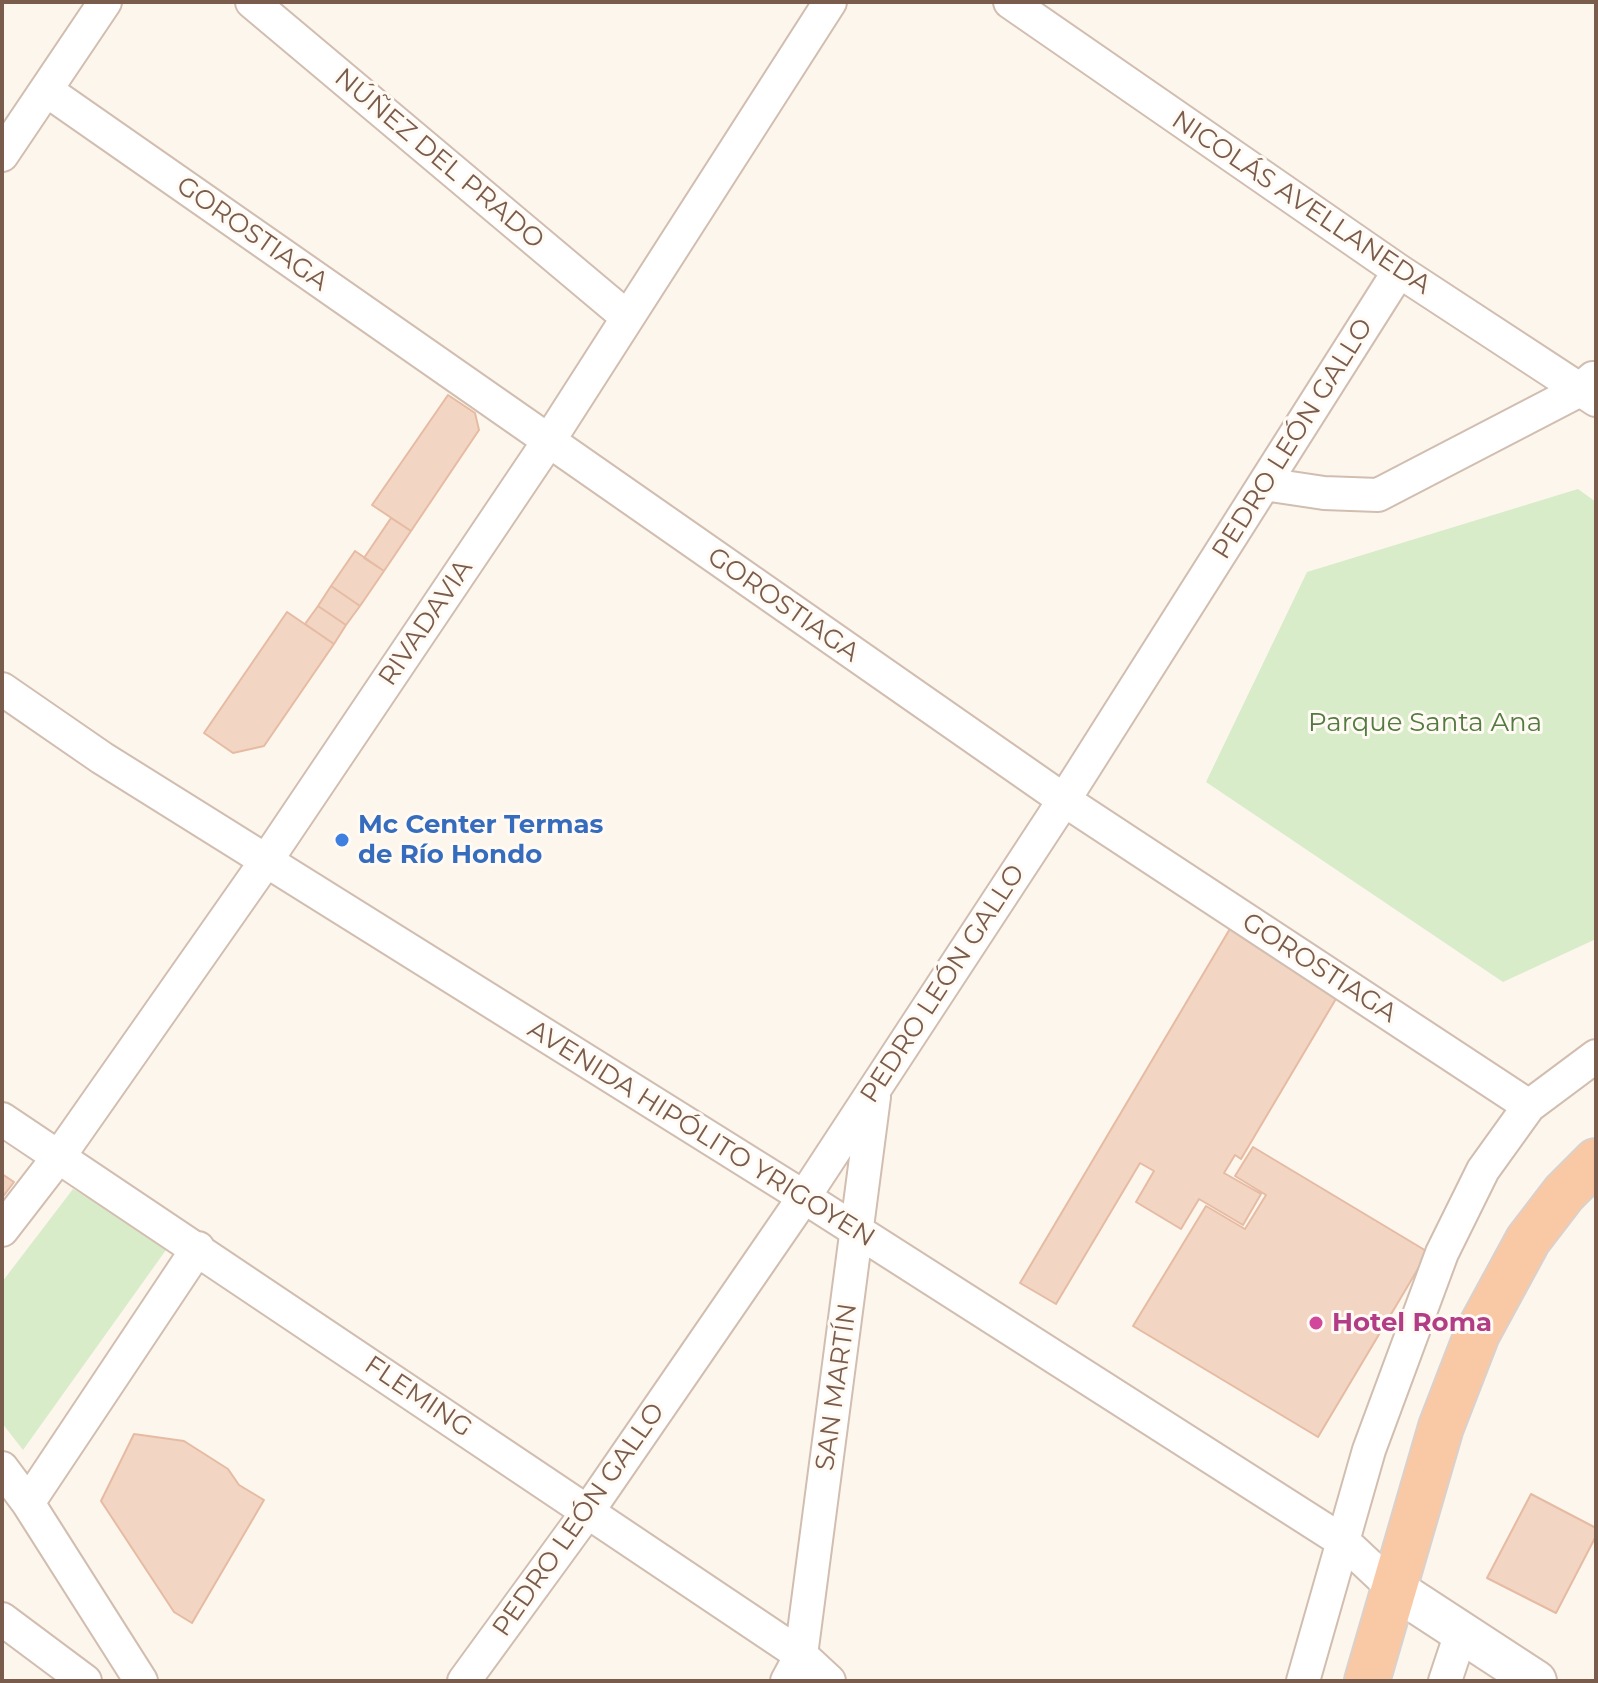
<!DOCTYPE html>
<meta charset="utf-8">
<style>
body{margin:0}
#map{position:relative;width:1598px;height:1683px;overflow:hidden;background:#fdf6ec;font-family:Montserrat,sans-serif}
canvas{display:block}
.frame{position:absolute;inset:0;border:4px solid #7a5c4d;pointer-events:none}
</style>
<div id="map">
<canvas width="1598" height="1683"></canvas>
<div class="frame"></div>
</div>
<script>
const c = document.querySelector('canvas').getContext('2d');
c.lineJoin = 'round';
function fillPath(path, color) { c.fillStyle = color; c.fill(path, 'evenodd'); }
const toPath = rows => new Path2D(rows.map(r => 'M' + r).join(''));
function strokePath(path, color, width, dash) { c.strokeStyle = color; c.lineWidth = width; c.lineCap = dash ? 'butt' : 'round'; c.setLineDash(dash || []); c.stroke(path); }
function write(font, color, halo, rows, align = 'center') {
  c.font = font + ' Montserrat,sans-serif'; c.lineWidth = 6; c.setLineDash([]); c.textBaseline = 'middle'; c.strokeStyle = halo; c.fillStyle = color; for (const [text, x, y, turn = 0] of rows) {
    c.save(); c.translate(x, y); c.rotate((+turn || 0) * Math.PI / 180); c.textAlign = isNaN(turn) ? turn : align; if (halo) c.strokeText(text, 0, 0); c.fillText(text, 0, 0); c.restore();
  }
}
fillPath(toPath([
 [1578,489,1596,502,1596,939,1503,982,1206,782,1307,572],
 [73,1189,171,1243,23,1450,2,1423,2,1282]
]), '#d8ecc9');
const building = toPath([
 [448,395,475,413,479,430,411,531,372,505,448,395],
 [391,518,411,531,384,571,364,558,391,518],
 [355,551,384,571,360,606,331,586,355,551],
 [331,586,360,606,346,625,318,606,331,586],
 [318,606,346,625,334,644,305,624,318,606],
 [287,612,334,644,264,746,233,753,204,733,287,612],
 [1231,927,1340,992,1241,1159,1235,1155,1224,1173,1261,1194,1243,1225,1199,1199,1181,1229,1136,1202,1154,1171,1140,1163,1056,1304,1020,1283,1231,927],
 [1253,1147,1428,1252,1318,1437,1133,1326,1206,1206,1245,1229,1266,1195,1235,1176,1253,1147],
 [2,1174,14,1182,2,1198,2,1174],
 [134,1434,184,1441,228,1469,239,1485,264,1500,192,1623,174,1612,101,1501,134,1434],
 [1531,1494,1596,1528,1596,1536,1556,1613,1487,1578,1531,1494]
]);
fillPath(building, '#f3d5c3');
strokePath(building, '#e6bba3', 2);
const minor = toPath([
 [252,2,627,317],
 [1010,2,1399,271,1596,400],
 [46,90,1064,800,1529,1106],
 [2,155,105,2],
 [1264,484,1324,493,1378,495,1580,390,1593,378],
 [2,689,102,758,804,1197,1344,1542,1392,1587],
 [2,1119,801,1655,829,1681],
 [2,1230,60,1155,266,861,548,442,830,2],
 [2,1468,28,1503,141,1681],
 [28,1503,198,1248],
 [2,1619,85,1681],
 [464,1681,588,1511,804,1197,1064,800,1399,271],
 [787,1681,801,1655,874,1097],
 [1303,1681,1369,1450,1442,1253,1483,1170,1529,1106,1596,1056],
 [1445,1681,1461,1633]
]);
const tertiary = toPath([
 [1392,1587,1536,1681]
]);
const trunk = toPath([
 [1367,1681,1441,1427,1477,1334,1528,1240,1564,1193,1596,1161]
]);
strokePath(minor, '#d1beb0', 36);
strokePath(tertiary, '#d1beb0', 44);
strokePath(trunk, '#dad1cd', 48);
strokePath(minor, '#fff', 32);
strokePath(tertiary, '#fff', 40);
strokePath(trunk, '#f9c8a4', 44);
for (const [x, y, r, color] of [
 [342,840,8,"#3f7fe0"],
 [1316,1323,8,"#d1479c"]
]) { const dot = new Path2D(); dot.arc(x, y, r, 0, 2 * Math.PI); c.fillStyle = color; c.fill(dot); strokePath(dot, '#fffaf3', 3); }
write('26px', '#7a5c4d', '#fffaf3', [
 ["NÚÑEZ DEL PRADO",439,159,40],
 ["NICOLÁS AVELLANEDA",1301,203,34],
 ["GOROSTIAGA",252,234,35],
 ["PEDRO LEÓN GALLO",1293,439,-58],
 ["GOROSTIAGA",783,605,35],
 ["RIVADAVIA",426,623,-56],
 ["GOROSTIAGA",1319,968,33],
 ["PEDRO LEÓN GALLO",943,984,-57],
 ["AVENIDA HIPÓLITO YRIGOYEN",701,1134,32],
 ["SAN MARTÍN",837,1387,-82],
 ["FLEMING",418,1397,34],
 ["PEDRO LEÓN GALLO",579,1520,-55]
]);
write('26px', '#537a41', '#fffaf3', [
 ["Parque Santa Ana",1425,723]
]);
write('bold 26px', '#366cbe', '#fffaf3', [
 ["Mc Center Termas",358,825],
 ["de Río Hondo",358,855]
], 'left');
write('bold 26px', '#b23c85', '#fffaf3', [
 ["Hotel Roma",1332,1323]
], 'left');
</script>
